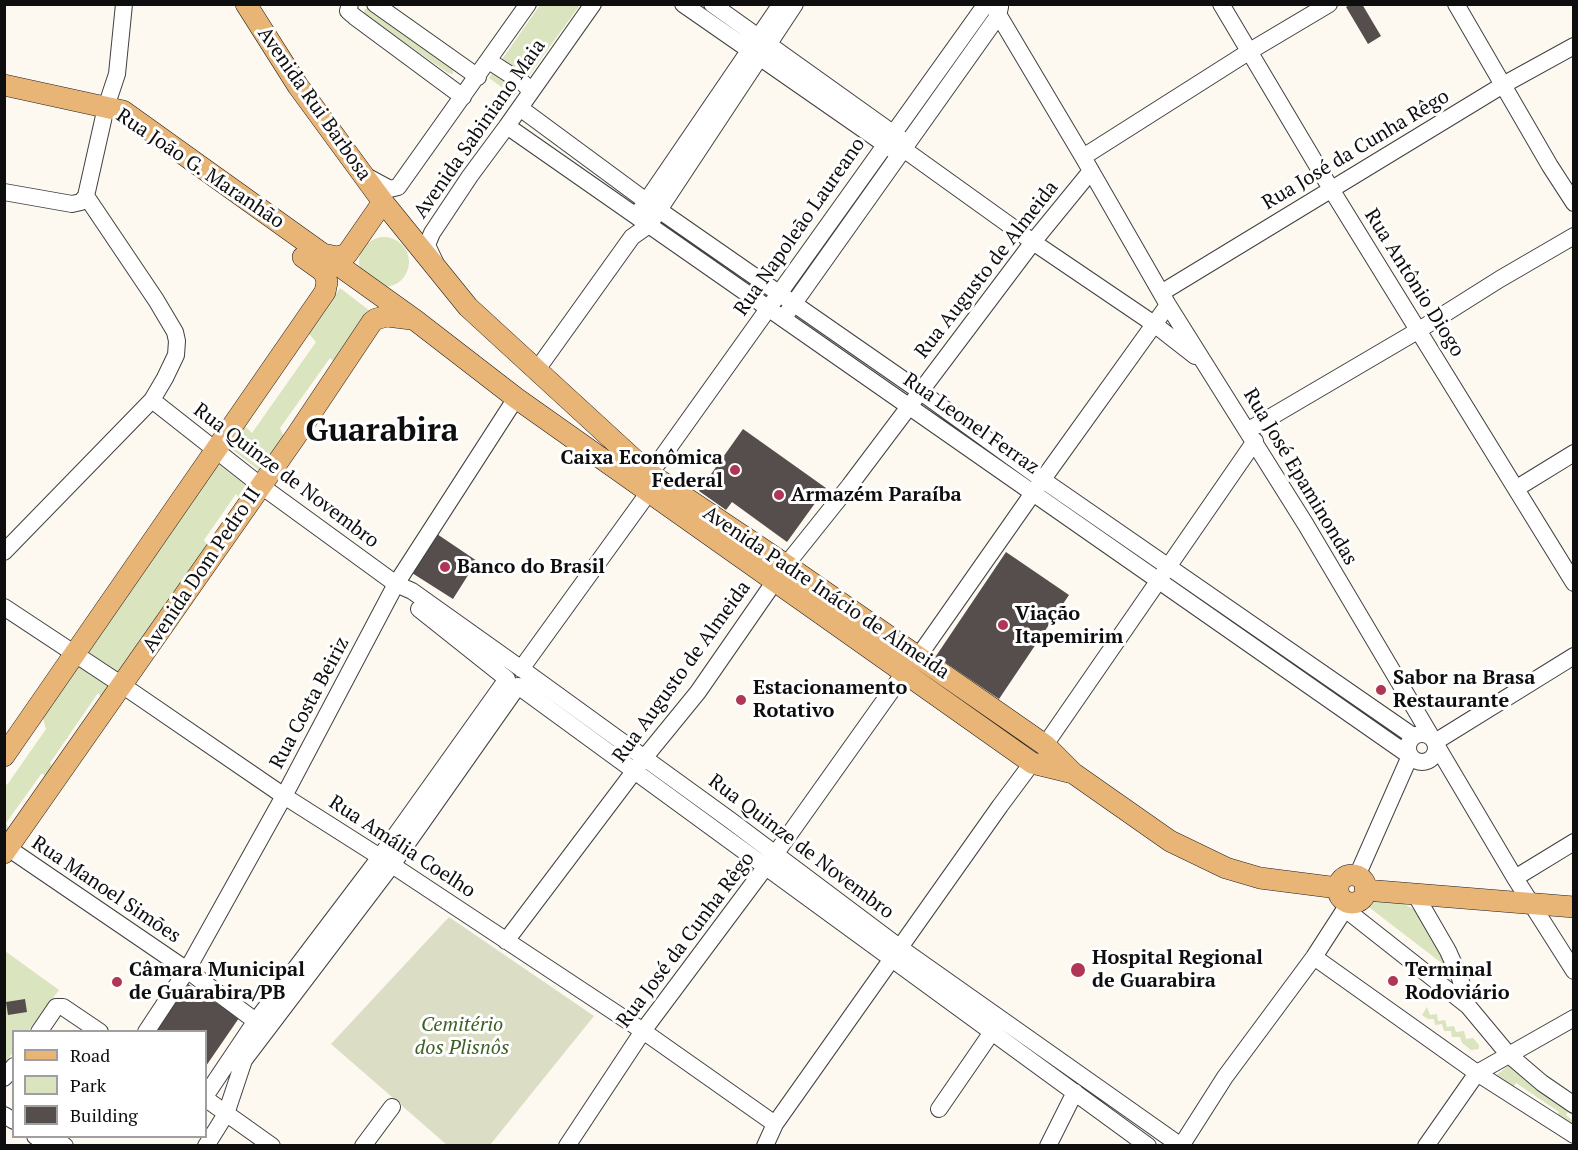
<!DOCTYPE html>
<meta charset="utf-8">
<style>
body{margin:0}
#map{position:relative;width:1578px;height:1150px;overflow:hidden;background:#fdf9f1;font-family:"PT Serif",serif}
canvas{display:block}
.frame{position:absolute;inset:0;border:6px solid #0e0e0e;pointer-events:none}
.legend{position:absolute;left:12px;top:1030px;width:195px;height:108px;box-sizing:border-box;background:#fff;border:2px solid #9f9f9f;margin:0;padding:8px 10px;list-style:none;font-size:18px;color:#0e0e0e}
.legend li{display:flex;align-items:center;gap:12px;height:30px}
.legend b{width:30px;border:2px solid #9f9f9f}
</style>
<div id="map">
<canvas width="1578" height="1150"></canvas>
<div class="frame"></div>
<ul class="legend">
<li><b style="height:8px;background:#e9b576"></b>Road</li>
<li><b style="height:16px;background:#dae4be"></b>Park</li>
<li><b style="height:16px;background:#564e4c"></b>Building</li>
</ul>
</div>
<script>
const c = document.querySelector('canvas').getContext('2d');
c.lineJoin = 'round';
function fillPath(path, color) { c.fillStyle = color; c.fill(path, 'evenodd'); }
const toPath = rows => new Path2D(rows.map(r => 'M' + r).join(''));
function strokePath(path, color, width, dash) { c.strokeStyle = color; c.lineWidth = width; c.lineCap = dash ? 'butt' : 'round'; c.setLineDash(dash || []); c.stroke(path); }
function write(font, color, halo, rows, align = 'center') {
  c.font = font + ' "PT Serif",serif'; c.lineWidth = 6; c.setLineDash([]); c.textBaseline = 'middle'; c.strokeStyle = halo; c.fillStyle = color; for (const [text, x, y, turn = 0] of rows) {
    c.save(); c.translate(x, y); c.rotate((+turn || 0) * Math.PI / 180); c.textAlign = isNaN(turn) ? turn : align; if (halo) c.strokeText(text, 0, 0); c.fillText(text, 0, 0); c.restore();
  }
}
fillPath(toPath([
 [540,5,580,5,514,96,489,78],
 [369,8,453,68,453,74,448,73,367,16,364,12,365,9],
 '359 262a25 25 0 1 1 50 0a25 25 0 1 1-50 0Z',
 [340,288,374,314,337,364,330,358,280,428,284,438,261,472,229,447,243,424,252,433,316,342,308,333],
 [218,464,250,489,242,501,236,494,204,540,209,549,120,676,87,651],
 [78,663,112,687,104,701,98,693,50,763,55,772,48,780,42,773,6,823,11,834,5,843,5,781,7,785,46,729,42,715],
 [1365,899,1398,901,1421,913,1452,971,1366,905],
 [5,951,59,990,28,1031,14,1032,13,1052,5,1064],
 [1427,1007,1430,1015,1437,1014,1438,1021,1445,1020,1447,1027,1454,1026,1456,1032,1464,1031,1466,1039,1473,1038,1479,1045,1479,1049,1471,1050,1462,1043,1460,1037,1452,1037,1451,1031,1444,1031,1442,1024,1435,1025,1434,1019,1428,1019,1422,1015],
 [1508,1066,1512,1066,1569,1109,1566,1115,1573,1121,1573,1132,1556,1118,1559,1112,1516,1083,1512,1089,1494,1077]
]), '#dae4be');
fillPath(toPath([
 [449,917,594,1016,490,1145,447,1145,331,1044]
]), '#dbdec4');
fillPath(toPath([
 [1351,4,1362,4,1381,36,1368,44,1346,7],
 [743,429,826,488,787,542,732,502,726,510,699,491],
 [437,534,477,561,453,599,412,573],
 [1006,552,1069,595,999,699,936,656],
 [185,982,239,1018,206,1066,206,1032,148,1032],
 [25,999,27,1012,8,1015,6,1002]
]), '#564e4c');
const minor = toPath([
 [350,4,348,11,355,17,463,97],
 [375,4,478,77],
 [683,4,893,150],
 [712,4,901,139],
 [992,4,1083,157,1168,305,1306,525,1515,878,1574,971],
 [1221,4,1331,189,1574,583],
 [1456,4,1550,166,1574,203],
 [489,61,523,83,531,91],
 [520,108,646,201,921,392,1043,480,1413,736],
 [507,126,1410,756,1357,876],
 [902,148,1033,242,1154,324,1195,356],
 [1083,157,1250,51,1329,4],
 [366,176,390,189,398,187,528,4],
 [4,192,72,204,81,202,86,196],
 [641,209,781,4],
 [435,262,427,245,432,233,470,176,507,126,593,4],
 [1161,293,1503,85,1574,46],
 [787,313,998,16,1000,7],
 [536,371,632,237,649,225,795,4],
 [152,400,260,485,396,584,412,591,530,675,730,820,899,947,1181,1146],
 [1247,431,1419,330,1500,279,1574,236],
 [650,474,986,4],
 [1517,488,1574,453],
 [4,552,152,400,165,378,176,355,177,341,175,332,156,300,86,196,106,107,117,74,124,4],
 [4,607,122,685,284,796,380,857,643,1031,775,1124],
 [918,657,1033,493,1168,305],
 [521,669,649,492],
 '1408 748a14 14 0 1 1 28 0a14 14 0 1 1-28 0Z',
 [1435,742,1574,656],
 [1045,745,1255,441],
 [8,848,187,970,265,1028],
 [1515,878,1574,842],
 [1415,894,1448,951,1460,978,1468,1006],
 [1345,909,1468,1006,1508,1054,1542,1083,1574,1105],
 [506,941,645,757,698,692,786,565,850,485,1033,242,1091,171],
 [1314,957,1477,1073,1574,1135],
 [39,1032,56,1007,63,1007,100,1032],
 [146,1032,187,970,284,796,396,584,516,398],
 [4,1078,14,1066],
 [206,1095,255,1022,380,857,507,679,419,609],
 [206,1099,272,1146],
 [939,1109,992,1032],
 [4,1115,14,1121],
 [35,1136,48,1146],
 [58,1141,65,1146],
 [206,1146,226,1114,244,1060,392,865,518,686,1148,1146],
 [363,1146,392,1107],
 [567,1146,643,1031,776,853,904,673],
 [765,1146,775,1124,1000,806,1032,763],
 [1048,1146,1075,1092],
 [1181,1146,1225,1077,1314,957,1345,909,1347,902],
 [1426,1146,1477,1073,1574,1018]
]);
const major = toPath([
 [246,4,298,86,383,202,468,307,650,474,786,565,1045,745,1073,773,1170,841,1226,868,1260,878,1338,888],
 [4,85,123,111,415,320,516,398,1032,763,1073,773],
 [323,254,337,257,347,254,383,202],
 [4,756,325,292,327,282,324,272,303,257],
 [4,853,296,436,372,322,376,319,387,316,411,319],
 '1338 889a14 14 0 1 1 28 0a14 14 0 1 1-28 0Z',
 [1365,890,1574,907]
]);
strokePath(minor, '#414141', 18);
strokePath(major, '#1f1f1f', 22);
strokePath(minor, '#fff', 16);
strokePath(major, '#e9b576', 21);
for (const [x, y, r, color] of [
 [735,470,6,"#af3655"],
 [779,495,6,"#af3655"],
 [445,567,6,"#af3655"],
 [1003,625,6,"#af3655"],
 [1381,690,6,"#af3655"],
 [741,700,6,"#af3655"],
 [1078,970,8,"#af3655"],
 [1393,981,6,"#af3655"],
 [117,982,6,"#af3655"]
]) { const dot = new Path2D(); dot.arc(x, y, r, 0, 2 * Math.PI); c.fillStyle = color; c.fill(dot); strokePath(dot, '#fff', 2); }
write('20px', '#0e0e0e', '#fff', [
 ["Avenida Rui Barbosa",314,104,55],
 ["Avenida Sabiniano Maia",480,129,-55],
 ["Rua José da Cunha Rêgo",1356,150,-31],
 ["Rua João G. Maranhão",200,169,34],
 ["Rua Napoleão Laureano",800,227,-55],
 ["Rua Augusto de Almeida",987,270,-52],
 ["Rua Antônio Diogo",1414,283,58],
 ["Rua Leonel Ferraz",971,424,35],
 ["Rua Quinze de Novembro",286,476,37],
 ["Rua José Epaminondas",1300,477,59],
 ["Avenida Dom Pedro II",202,570,-56],
 ["Avenida Padre Inácio de Almeida",826,593,34],
 ["Rua Augusto de Almeida",682,672,-54],
 ["Rua Costa Beiriz",310,703,-62],
 ["Rua Amália Coelho",402,847,33],
 ["Rua Quinze de Novembro",801,847,37],
 ["Rua Manoel Simões",106,890,34],
 ["Rua José da Cunha Rêgo",686,940,-53]
]);
write('bold 20px', '#0e0e0e', '#fff', [
 ["Caixa Econômica",723,458,"right"],
 ["Federal",723,481,"right"],
 ["Armazém Paraíba",791,495],
 ["Banco do Brasil",457,567],
 ["Viação",1015,614],
 ["Itapemirim",1015,637],
 ["Sabor na Brasa",1393,678],
 ["Restaurante",1393,701],
 ["Estacionamento",753,688],
 ["Rotativo",753,711],
 ["Hospital Regional",1092,958],
 ["de Guarabira",1092,981],
 ["Câmara Municipal",129,970],
 ["de Guarabira/PB",129,993],
 ["Terminal",1405,970],
 ["Rodoviário",1405,993]
], 'left');
write('italic 20px', '#3e5f26', '#fff', [
 ["Cemitério",462,1025],
 ["dos Plisnôs",462,1048]
]);
write('bold 32px', '#0e0e0e', '#fff', [
 ["Guarabira",382,432]
]);
</script>
